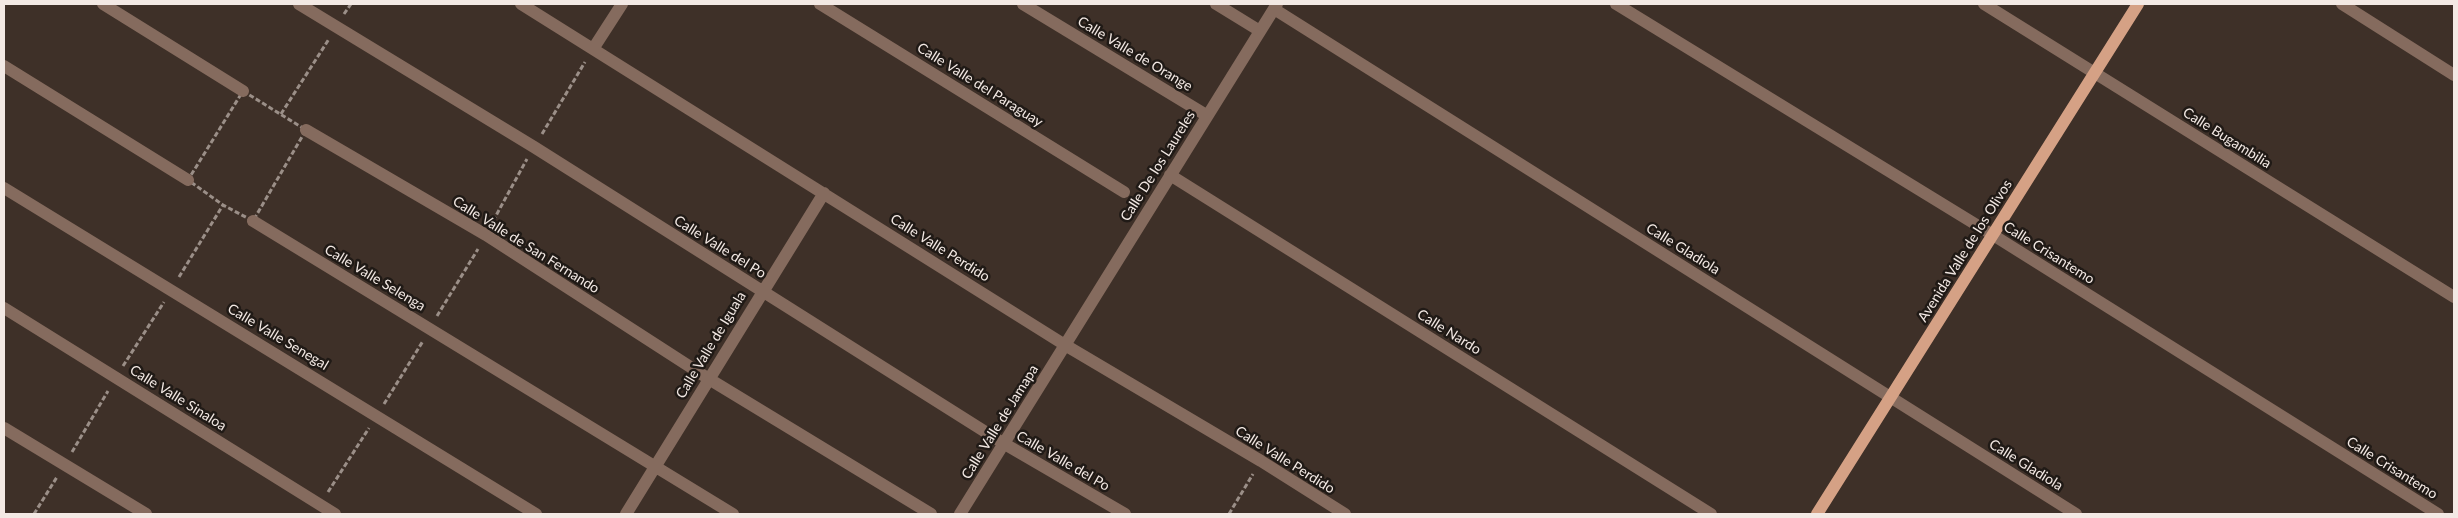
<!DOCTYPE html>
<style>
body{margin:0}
#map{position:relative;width:2458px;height:518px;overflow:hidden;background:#3e3028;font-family:Lato,sans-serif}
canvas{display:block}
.frame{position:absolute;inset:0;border:5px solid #f3e9e4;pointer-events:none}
</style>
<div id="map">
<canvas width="2458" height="518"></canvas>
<div class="frame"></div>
</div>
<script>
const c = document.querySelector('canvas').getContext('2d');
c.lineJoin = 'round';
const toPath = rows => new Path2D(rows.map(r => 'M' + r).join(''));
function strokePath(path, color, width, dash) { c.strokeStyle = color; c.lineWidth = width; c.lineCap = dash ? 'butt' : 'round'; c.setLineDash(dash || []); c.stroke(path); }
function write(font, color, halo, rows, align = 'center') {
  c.font = font + ' Lato,sans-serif'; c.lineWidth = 5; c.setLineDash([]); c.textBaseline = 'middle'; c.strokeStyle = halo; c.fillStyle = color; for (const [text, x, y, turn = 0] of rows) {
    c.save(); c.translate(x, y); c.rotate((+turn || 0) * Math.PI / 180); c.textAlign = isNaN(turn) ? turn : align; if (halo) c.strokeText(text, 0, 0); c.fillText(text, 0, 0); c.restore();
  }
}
strokePath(toPath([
 [344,14,351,4],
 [243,91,306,130,253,221,223,205,188,180,243,91],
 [281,114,329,39],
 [542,134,585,62],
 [493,221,527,159],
 [179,277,223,205],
 [437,316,478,249],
 [123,366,164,302],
 [384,404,423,341],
 [72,452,108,391],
 [328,492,369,428],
 [34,514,57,477],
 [1229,514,1253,474]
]), '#9b8f88', 3, [5, 2.5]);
strokePath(toPath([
 [103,4,243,91],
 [299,4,534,147,1003,443,1125,514],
 [521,4,1065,345,1261,461,1345,514],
 [820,4,1124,192],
 [1023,4,1206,115],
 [1216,4,1260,31],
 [1616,4,1993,235,2438,514],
 [1984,4,2454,297],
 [2342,4,2454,75],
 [1274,9,2076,514],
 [593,49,622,4],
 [4,66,188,180],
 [306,130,486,235,709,379,931,514],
 [1170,175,1711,514],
 [4,188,536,514],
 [253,221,733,514],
 [4,308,335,514],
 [4,428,146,514],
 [626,514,824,193],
 [960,514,1277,4]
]), '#856b5e', 12);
strokePath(toPath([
 [1817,514,2138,4]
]), '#d5a185', 12);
write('14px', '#f3e9e4', '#201a16', [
 ["Calle Valle de Orange",1135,54,31],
 ["Calle Valle del Paraguay",980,85,32],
 ["Calle Bugambilia",2227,138,32],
 ["Calle De los Laureles",1158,166,-58],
 ["Calle Valle de San Fernando",526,245,32],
 ["Calle Valle del Po",720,247,32],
 ["Calle Valle Perdido",940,248,32],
 ["Calle Gladiola",1683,249,32],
 ["Avenida Valle de los Olivos",1965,251,-58],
 ["Calle Crisantemo",2049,253,32],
 ["Calle Valle Selenga",375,278,31],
 ["Calle Nardo",1449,332,32],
 ["Calle Valle Senegal",278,337,31],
 ["Calle Valle de Iguala",711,345,-59],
 ["Calle Valle Sinaloa",178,398,32],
 ["Calle Valle de Jamapa",1000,422,-58],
 ["Calle Valle Perdido",1285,460,32],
 ["Calle Valle del Po",1063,461,30],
 ["Calle Gladiola",2026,465,32],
 ["Calle Crisantemo",2392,468,32]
]);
</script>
